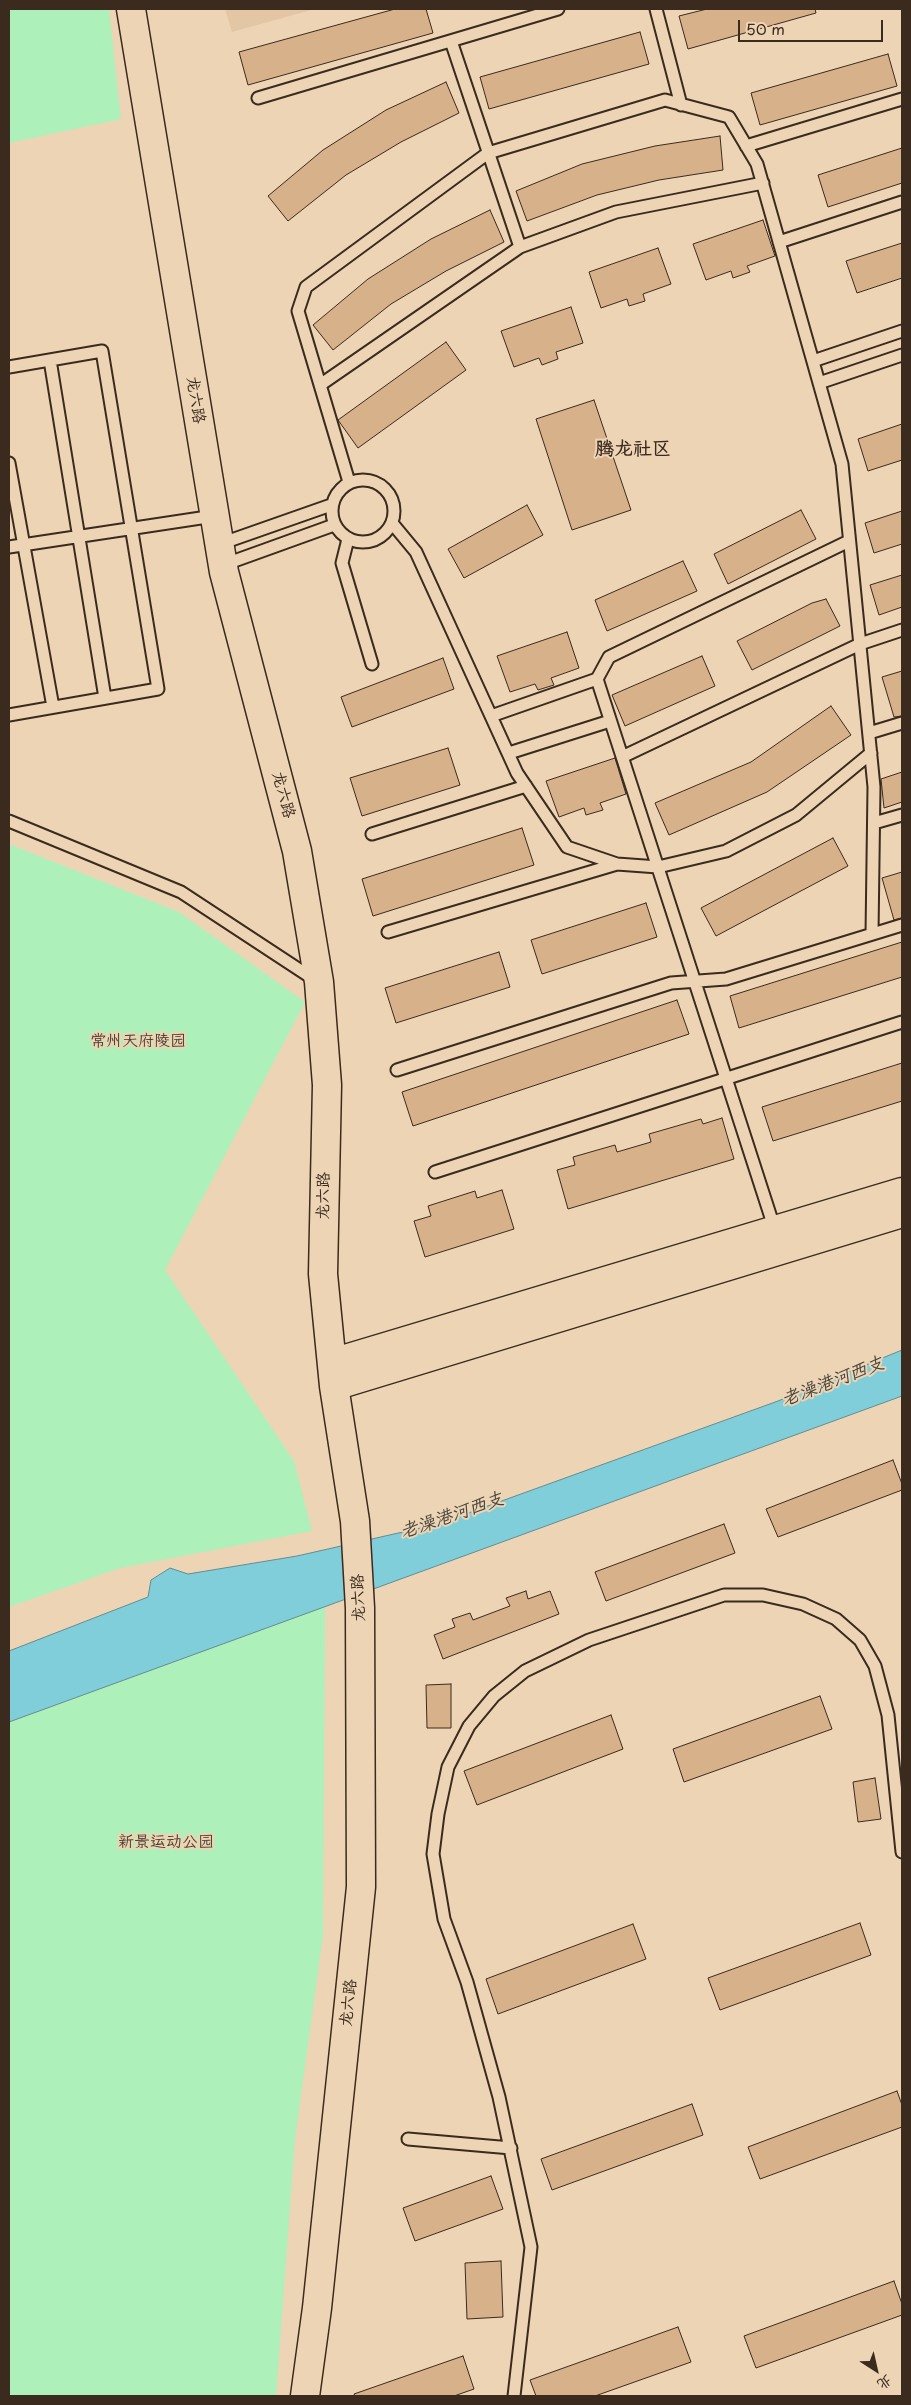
<!DOCTYPE html>
<meta charset="utf-8">
<style>
body{margin:0}
#map{position:relative;width:911px;height:2405px;overflow:hidden;background:#edd4b5;font-family:"Playpen Sans","LXGW WenKai TC",sans-serif}
canvas{display:block}
.frame{position:absolute;inset:0;border:10px solid #3b2a1e;pointer-events:none}
.north{position:absolute;left:851px;top:2345px;width:50px;height:50px;-webkit-text-stroke:4px #edd4b5;paint-order:stroke;rotate:145deg;font-size:14px;font-weight:700;line-height:20px;text-align:center;color:#3b2a1e}
.north::after{content:'';display:block;margin:auto;width:18px;height:22px;background:#3b2a1e;clip-path:polygon(50% 0,100% 100%,50% 72%,0 100%)}
.scale{position:absolute;left:738px;top:20px;width:145px;height:22px;box-sizing:border-box;border:2px solid #3b2a1e;border-top:0;padding-left:6px;font-size:15px;line-height:18px;white-space:nowrap;color:#3b2a1e;-webkit-text-stroke:4px #edd4b5;paint-order:stroke}
</style>
<div id="map">
<canvas width="911" height="2405"></canvas>
<div class="frame"></div>
<div class="north">北</div>
<div class="scale">50 m</div>
</div>
<script>
const c = document.querySelector('canvas').getContext('2d');
c.lineJoin = 'round';
function fillPath(path, color) { c.fillStyle = color; c.fill(path, 'evenodd'); }
const toPath = rows => new Path2D(rows.map(r => 'M' + r).join(''));
function strokePath(path, color, width, dash) { c.strokeStyle = color; c.lineWidth = width; c.lineCap = dash ? 'butt' : 'round'; c.setLineDash(dash || []); c.stroke(path); }
function write(font, color, halo, rows, align = 'center') {
  c.font = font + ' "Playpen Sans","LXGW WenKai TC",sans-serif'; c.lineWidth = 4; c.setLineDash([]); c.textBaseline = 'middle'; c.strokeStyle = halo; c.fillStyle = color; for (const [text, x, y, turn = 0] of rows) {
    c.save(); c.translate(x, y); c.rotate((+turn || 0) * Math.PI / 180); c.textAlign = isNaN(turn) ? turn : align; if (halo) c.strokeText(text, 0, 0); c.fillText(text, 0, 0); c.restore();
  }
}
fillPath(toPath([
 [225,9,315,9,232,32]
]), '#e3c7a5');
fillPath(toPath([
 [9,9,109,9,121,119,9,143],
 [9,844,179,912,305,1002,165,1270,294,1461,312,1531,120,1568,9,1607],
 [325,1606,323,1935,295,2139,276,2396,9,2396,9,1722]
]), '#adf0ba');
const water = toPath([
 [902,1350,902,1396,9,1722,9,1651,148,1597,151,1580,170,1568,188,1574,297,1556,438,1524,778,1401,902,1350]
]);
fillPath(water, '#7fceda');
strokePath(water, '#648c8f', 1);
const building = toPath([
 [395,9,426,9,433,33,248,85,239,52,395,9],
 [707,9,815,9,816,13,688,49,679,16,707,9],
 [640,32,649,64,489,109,480,77,640,32],
 [888,54,897,86,760,125,751,93,888,54],
 [446,82,459,113,401,142,346,175,288,221,268,196,323,150,386,110,446,82],
 [720,136,723,170,659,180,597,195,527,221,516,191,582,164,655,146,720,136],
 [902,148,902,183,828,207,818,175,902,148],
 [490,210,504,242,446,271,391,304,333,350,313,325,368,279,431,239,490,210],
 [763,220,775,256,747,266,750,272,733,278,731,271,706,280,693,244,763,220],
 [902,243,902,278,857,293,846,261,902,243],
 [658,248,671,284,643,294,645,301,629,306,627,299,601,308,589,272,658,248],
 [571,307,583,343,556,352,558,359,542,365,539,358,514,367,501,331,571,307],
 [446,342,466,370,358,448,338,420,446,342],
 [594,400,631,510,572,530,536,419,594,400],
 [902,424,902,460,868,471,858,439,902,424],
 [527,505,543,535,464,578,448,549,527,505],
 [801,510,816,539,728,584,714,554,801,510],
 [902,511,902,544,874,553,865,523,902,511],
 [683,561,697,591,607,631,595,600,683,561],
 [902,575,902,607,879,615,870,585,902,575],
 [826,599,840,626,752,670,737,641,812,603,826,599],
 [567,632,579,668,551,678,554,685,538,690,535,684,510,692,497,656,567,632],
 [702,656,715,686,625,726,612,695,702,656],
 [443,658,454,689,352,727,341,697,443,658],
 [902,671,902,716,894,717,882,677,902,671],
 [831,706,851,735,767,792,669,835,655,803,751,762,831,706],
 [448,748,460,785,362,816,350,778,448,748],
 [615,758,626,794,600,803,603,810,586,815,584,808,559,817,546,781,615,758],
 [902,772,902,802,884,808,881,779,902,772],
 [522,828,534,865,373,916,362,879,522,828],
 [833,838,848,866,716,936,701,908,833,838],
 [902,872,902,918,894,920,882,878,902,872],
 [646,903,657,937,542,974,531,940,646,903],
 [902,942,902,977,739,1028,730,996,902,942],
 [499,952,510,987,396,1023,385,988,499,952],
 [677,1000,689,1034,413,1126,402,1092,677,1000],
 [902,1063,902,1101,773,1141,762,1107,902,1063],
 [722,1118,734,1159,568,1209,557,1170,575,1165,573,1157,615,1145,617,1152,651,1142,649,1134,701,1119,703,1124,722,1118],
 [502,1190,514,1229,425,1257,414,1221,431,1216,428,1206,475,1191,477,1198,502,1190],
 [893,1460,902,1484,902,1490,778,1537,766,1509,893,1460],
 [724,1524,735,1553,606,1601,595,1572,724,1524],
 [526,1591,528,1599,550,1591,559,1614,443,1659,434,1635,455,1627,452,1619,470,1613,473,1620,510,1606,506,1598,526,1591],
 [451,1684,451,1728,427,1728,426,1685,451,1684],
 [820,1696,832,1729,684,1782,673,1749,820,1696],
 [611,1715,623,1749,477,1805,464,1771,611,1715],
 [875,1778,881,1819,858,1822,853,1782,875,1778],
 [860,1923,871,1955,720,2010,708,1978,860,1923],
 [633,1924,646,1959,498,2014,486,1979,633,1924],
 [897,2091,902,2105,902,2127,760,2179,748,2147,897,2091],
 [692,2104,703,2135,552,2190,541,2159,692,2104],
 [491,2176,503,2209,415,2241,403,2208,491,2176],
 [501,2261,503,2317,467,2319,465,2263,501,2261],
 [894,2281,902,2304,902,2315,756,2368,744,2336,894,2281],
 [678,2327,691,2362,595,2396,536,2396,530,2380,678,2327],
 [463,2356,474,2389,454,2396,355,2396,354,2394,463,2356]
]);
fillPath(building, '#d7b18a');
strokePath(building, '#3b2a1e', 1);
const service = toPath([
 [656,9,681,105],
 [451,41,520,247],
 [258,98,558,9],
 [746,146,902,99],
 [779,242,902,202],
 [50,360,105,698],
 [813,361,902,331],
 [9,367,102,351,158,689,9,715],
 [819,383,902,355],
 [320,385,520,247,616,212,763,183],
 [9,463,53,707],
 '332 511a31 31 0 1 1 62 0a31 31 0 1 1-62 0Z',
 [349,482,298,311,306,287,488,153,665,100,729,117,757,164,842,464,874,787,872,934],
 [392,523,416,552,517,773,567,847,617,864,658,867,726,851,796,815,871,753],
 [348,539,342,563,372,664],
 [220,544,331,505],
 [9,547,214,516],
 [223,565,334,525],
 [491,716,597,679],
 [869,733,902,723],
 [509,753,610,721],
 [622,757,860,644,902,630],
 [9,821,181,892,315,980],
 [874,823,902,815],
 [372,834,526,786],
 [388,932,617,864],
 [397,1070,671,983,726,979,902,925],
 [435,1172,902,1022],
 [775,1230,597,679,609,657,849,541],
 [408,2139,511,2148],
 [514,2396,531,2247,499,2097,467,1982,444,1919,433,1854,438,1814,448,1767,469,1726,494,1696,525,1671,589,1640,724,1595,763,1595,803,1604,836,1619,860,1640,875,1666,888,1715,902,1852]
]);
const tertiary = toPath([
 [131,9,224,572,297,851,319,982,327,1085,323,1274,334,1386,355,1521,360,1608,361,1887,317,2308,305,2396],
 [332,1363,902,1192],
 [334,1386,902,1213]
]);
strokePath(service, '#3b2a1e', 15);
strokePath(tertiary, '#3b2a1e', 31);
strokePath(service, '#edd4b5', 11);
strokePath(tertiary, '#edd4b5', 28);
write('16px', '#3b2a1e', '#edd4b5', [
 ["龙六路",195,400,81],
 ["龙六路",283,795,75],
 ["龙六路",324,1196,-89],
 ["龙六路",359,1598,-92],
 ["龙六路",349,2003,-84]
]);
write('16px', '#463e2e', '#edd4b5', [
 ["常州天府陵园",138,1042],
 ["新景运动公园",166,1843]
]);
write('italic 18px', '#45433a', '#edd4b5', [
 ["老澡港河西支",833,1382,-21],
 ["老澡港河西支",452,1516,-19]
]);
write('bold 19px', '#3b2a1e', '#edd4b5', [
 ["腾龙社区",633,450]
]);
</script>
